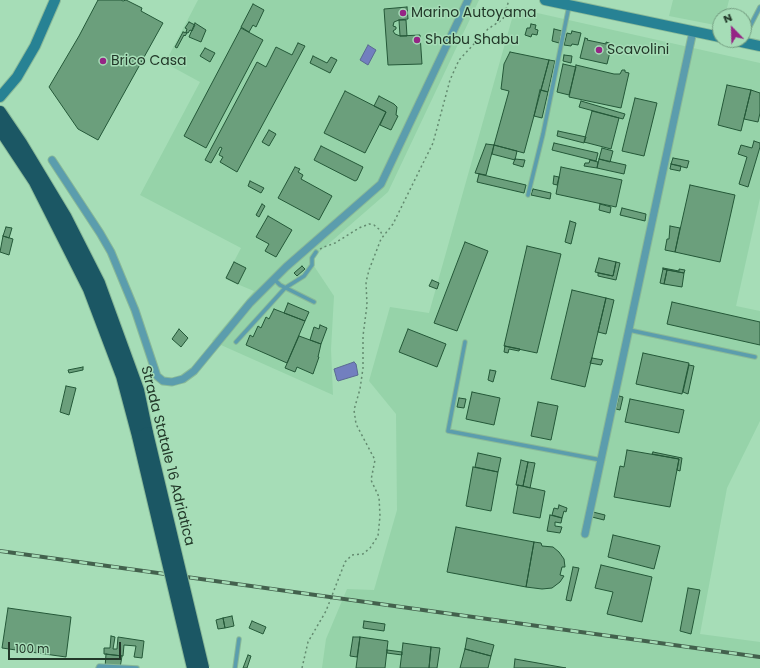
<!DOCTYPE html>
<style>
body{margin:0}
#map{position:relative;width:760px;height:668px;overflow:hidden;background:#a6ddb7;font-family:Poppins,sans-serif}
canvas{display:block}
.north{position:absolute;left:712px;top:8px;width:40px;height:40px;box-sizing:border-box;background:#a6ddb7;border:1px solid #719b7e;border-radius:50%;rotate:337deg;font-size:11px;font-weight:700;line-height:16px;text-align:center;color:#223829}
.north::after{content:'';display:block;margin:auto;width:14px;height:18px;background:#952585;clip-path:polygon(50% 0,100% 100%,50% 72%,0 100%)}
.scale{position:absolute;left:8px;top:642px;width:113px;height:18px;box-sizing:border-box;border:2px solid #223829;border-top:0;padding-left:5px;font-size:12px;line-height:14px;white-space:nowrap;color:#223829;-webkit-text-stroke:3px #a6ddb7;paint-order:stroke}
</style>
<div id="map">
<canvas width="760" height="668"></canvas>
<div class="north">N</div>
<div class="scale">100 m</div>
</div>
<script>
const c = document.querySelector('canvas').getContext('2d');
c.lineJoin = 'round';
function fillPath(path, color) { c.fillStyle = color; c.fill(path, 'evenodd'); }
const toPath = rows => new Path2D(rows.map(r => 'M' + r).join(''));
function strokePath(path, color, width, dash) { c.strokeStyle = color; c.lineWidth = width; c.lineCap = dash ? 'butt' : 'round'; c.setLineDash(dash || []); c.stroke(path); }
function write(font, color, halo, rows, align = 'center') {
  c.font = font + ' Poppins,sans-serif'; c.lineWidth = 3; c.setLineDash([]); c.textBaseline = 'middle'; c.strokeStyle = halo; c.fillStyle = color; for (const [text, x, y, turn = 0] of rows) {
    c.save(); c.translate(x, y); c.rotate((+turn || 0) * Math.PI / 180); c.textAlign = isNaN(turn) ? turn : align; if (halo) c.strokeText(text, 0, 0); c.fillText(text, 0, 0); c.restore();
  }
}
fillPath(toPath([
 [198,0,479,0,388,192,310,260,334,296,331,349,333,395,212,341,254,291,225,279,241,248,140,195,200,82,165,63],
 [673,0,729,0,725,16,720,16,720,26,669,16],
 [515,8,760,63,760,198,736,306,760,311,760,421,727,488,700,634,760,642,760,668,322,668,326,639,347,589,374,590,397,510,396,414,369,381,390,307,429,313]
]), '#96d3a9');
const water = toPath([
 [368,45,376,50,368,65,360,60,368,45],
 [354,362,356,364,358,375,338,381,337,380,334,369,354,362]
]);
fillPath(water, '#727fbf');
strokePath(water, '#5a6a92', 1);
const building = toPath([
 [98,0,121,0,123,1,126,0,142,8,141,11,163,23,98,140,78,129,49,87,79,36,98,0],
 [253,4,264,10,256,27,253,25,249,32,241,27,253,4],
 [407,7,408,19,399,20,394,22,393,26,396,27,396,29,393,31,395,34,400,36,420,35,422,64,388,65,384,9,407,7],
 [399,20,406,20,407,36,400,36,399,20],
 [189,22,195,25,192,31,190,30,188,33,186,32,187,29,185,28,189,22],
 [195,23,206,30,201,42,189,37,195,23],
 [531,24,536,25,535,29,538,30,537,35,532,34,531,37,525,35,527,28,530,28,531,24],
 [241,28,263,40,206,148,184,136,241,28],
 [554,29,562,31,559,43,552,41,554,29],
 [572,31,581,33,578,45,572,44,571,46,564,45,567,33,571,34,572,31],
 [183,32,187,33,185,36,184,35,177,48,175,47,183,32],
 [585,38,588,39,587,40,606,44,606,42,612,44,607,64,580,58,585,38],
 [298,43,305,46,237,172,220,162,223,157,219,155,222,148,220,147,211,163,205,160,257,62,266,67,276,47,292,55,298,43],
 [205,48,215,53,210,62,200,56,205,48],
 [510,52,549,60,524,153,494,145,509,91,501,89,504,64,510,52],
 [564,55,572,56,571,63,563,61,564,55],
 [313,56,327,63,331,57,337,60,330,73,310,63,313,56],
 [549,60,555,61,548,92,541,90,549,60],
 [563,64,576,67,569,95,557,92,563,64],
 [576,65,614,74,620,74,622,70,625,70,625,72,629,73,621,108,569,97,576,65],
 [727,85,751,90,741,131,718,125,727,85],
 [540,90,548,92,542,118,534,116,540,90],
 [751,90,760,93,760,113,758,122,744,119,751,90],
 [345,91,386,112,365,153,324,133,345,91],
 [379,96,394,104,397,107,396,115,398,116,391,130,380,125,386,112,374,106,379,96],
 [635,98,657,103,644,156,622,151,635,98],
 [581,101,625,114,623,119,579,107,581,101],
 [592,111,619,118,611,149,584,142,592,111],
 [269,130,276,134,269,146,262,142,269,130],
 [558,131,586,137,584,143,557,136,558,131],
 [754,141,760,143,760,147,748,187,739,184,747,157,738,154,741,145,752,148,754,141],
 [554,143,598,153,596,161,552,150,554,143],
 [486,144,494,145,486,175,475,173,486,144],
 [494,145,517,151,515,160,492,154,494,145],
 [321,146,363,167,357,180,355,181,314,160,321,146],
 [602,148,613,151,610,162,599,159,602,148],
 [673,158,689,161,687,168,671,164,673,158],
 [515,159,525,160,523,167,513,164,515,159],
 [599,159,626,165,624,174,597,168,599,159],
 [590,160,598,162,597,168,584,166,585,163,589,163,590,160],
 [671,164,681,166,680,171,670,169,671,164],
 [295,167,300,169,298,172,303,175,301,179,332,196,319,220,278,198,295,167],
 [561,167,622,180,616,207,556,194,561,167],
 [479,174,526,185,524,193,477,182,479,174],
 [554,176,559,177,557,185,553,184,554,176],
 [250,181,264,188,261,193,248,186,250,181],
 [690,185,735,195,720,262,675,252,690,185],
 [533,189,551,193,550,199,531,195,533,189],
 [262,204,265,206,259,217,256,215,262,204],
 [600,204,611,207,610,213,599,210,600,204],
 [622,208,646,214,645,221,620,215,622,208],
 [268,216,292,230,276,257,265,251,269,244,256,237,268,216],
 [570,221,576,223,571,244,565,242,570,221],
 [670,226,680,228,675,252,665,250,667,239,669,239,670,226],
 [6,227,12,228,9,238,3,236,6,227],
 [3,236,13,239,9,255,0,252,3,236],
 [465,242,488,251,457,331,434,323,465,242],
 [527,246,561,254,537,353,504,346,527,246],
 [599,258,616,262,613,276,595,272,599,258],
 [234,262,246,268,238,284,226,278,234,262],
 [616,262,620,263,616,280,598,276,598,273,613,276,616,262],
 [302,266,305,269,297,276,294,273,302,266],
 [663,268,679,271,679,269,685,270,684,273,663,269,663,268],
 [663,269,667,270,664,284,660,283,663,269],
 [667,270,684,273,682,287,664,284,667,270],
 [432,280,439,283,437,289,429,286,432,280],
 [572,290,606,298,585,387,551,379,572,290],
 [606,298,614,300,606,334,598,332,606,298],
 [672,302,760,322,760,345,667,324,672,302],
 [288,303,309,312,305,321,284,313,288,303],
 [274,309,305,321,287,363,246,345,250,335,253,337,258,326,261,328,266,317,269,319,274,309],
 [320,325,327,328,321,344,310,340,314,327,319,329,320,325],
 [179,329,188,338,181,347,172,339,179,329],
 [408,329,446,344,437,367,399,352,408,329],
 [299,336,321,344,318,357,319,357,313,374,297,367,295,372,285,368,299,336],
 [505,346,520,349,519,351,509,349,508,353,504,352,505,346],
 [643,353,689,363,682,394,636,384,643,353],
 [592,358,603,360,601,365,590,363,592,358],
 [689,365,694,366,688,394,683,392,689,365],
 [83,367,83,370,69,373,68,370,83,367],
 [490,370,496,371,493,382,488,380,490,370],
 [66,386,76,388,69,415,60,412,66,386],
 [472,392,500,398,494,425,466,419,472,392],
 [619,396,623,397,620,410,616,409,619,396],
 [459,398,466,399,464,408,457,407,459,398],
 [630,399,684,410,679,433,625,422,630,399],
 [538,402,558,406,551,440,531,436,538,402],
 [627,450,679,459,670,507,614,497,620,466,624,467,627,450],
 [653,452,682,458,680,471,677,470,679,459,652,454,653,452],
 [478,453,501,458,498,472,475,467,478,453],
 [521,460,528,462,523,486,516,485,521,460],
 [528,462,535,463,530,488,523,486,528,462],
 [473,467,498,472,491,511,466,506,473,467],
 [518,485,545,491,540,518,513,513,518,485],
 [559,505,567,508,566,512,564,511,562,518,552,515,554,508,558,509,559,505],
 [593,512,605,515,604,520,592,517,593,512],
 [550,515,562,518,561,523,555,522,555,526,562,527,560,533,547,531,550,515],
 [456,527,534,542,526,587,447,572,456,527],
 [613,535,660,546,654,569,608,557,613,535],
 [534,542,541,543,542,546,553,547,559,552,564,559,565,567,562,567,560,575,564,576,560,582,552,588,542,589,526,587,534,542],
 [601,565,652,577,642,622,607,614,613,592,595,588,601,565],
 [573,567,579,568,571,601,566,600,573,567],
 [688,588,700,590,691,634,680,631,688,588],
 [8,608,71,617,66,657,2,648,8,608],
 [232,616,234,626,225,628,223,618,232,616],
 [223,618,225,628,218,629,216,620,223,618],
 [252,621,266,627,263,634,249,628,252,621],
 [364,621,385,624,384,631,363,628,364,621],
 [111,636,115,637,113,649,117,649,118,637,144,641,142,658,134,657,136,646,124,645,123,656,104,654,104,648,110,648,111,636],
 [353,637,360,637,357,657,350,656,353,637],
 [360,637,388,641,385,668,356,668,360,637],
 [467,638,494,645,491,656,465,649,467,638],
 [403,643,431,647,429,668,400,668,403,643],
 [431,647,440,648,437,668,429,668,431,647],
 [465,649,491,656,488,668,460,668,465,649],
 [387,650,402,652,402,655,387,653,387,650],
 [106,654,122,656,120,668,105,668,106,654],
 [248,655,251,656,247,668,243,668,248,655],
 [515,659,566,668,514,668,515,659]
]);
fillPath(building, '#6b9f7c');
strokePath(building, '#245838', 1);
const lane = toPath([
 [744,38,760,7],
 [528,195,543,134,569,6],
 [274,279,280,285,314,302],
 [629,330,755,357],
 [236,342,285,288,304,276,312,265,312,258,316,252],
 [465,342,448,431,601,460],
 [98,668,99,666,137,668],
 [235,668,239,639]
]);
const street = toPath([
 [52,160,100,233,111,252,135,310,157,376,163,381,172,382,183,379,194,371,250,303,286,267,381,184,468,0],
 [585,534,693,31]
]);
const secondary = toPath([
 [545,0,720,37],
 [732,40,760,46],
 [0,97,17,77,35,46,55,0]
]);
const highway = toPath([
 [0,112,21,143,65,216,99,283,138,390,147,433],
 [0,129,35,182,89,289,122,376,138,436]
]);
strokePath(lane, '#89b998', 5.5);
strokePath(street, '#89b998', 9);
strokePath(secondary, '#89b998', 12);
strokePath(highway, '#89b998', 14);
strokePath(toPath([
 [320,249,324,247,335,243,359,228,369,224,374,225,380,230,383,237],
 [302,668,308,642,326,611,345,562,352,555,363,554,370,548,378,536,380,516,379,497,371,480,375,460,356,424,354,410,360,389,363,368,363,336,367,305,366,282,369,270,381,239,393,224,433,143,450,80,459,60,488,29,503,19,509,0]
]), '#638a6f', 1.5, [2, 3]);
strokePath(lane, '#5b9dad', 3.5);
strokePath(street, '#5b9dad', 7);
strokePath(secondary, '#278294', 10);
strokePath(highway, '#1b5764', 12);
const rail = toPath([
 [0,551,760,657]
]);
strokePath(rail, '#43614d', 4);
strokePath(rail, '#a6ddb7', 2.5, [8]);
const highwayBridge = toPath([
 [147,433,203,668],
 [138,436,193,668]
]);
strokePath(highwayBridge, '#89b998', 14, []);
strokePath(highwayBridge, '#1b5764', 12);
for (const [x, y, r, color] of [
 [403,13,4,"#952585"],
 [417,40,4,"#952585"],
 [599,50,4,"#952585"],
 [103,61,4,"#952585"]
]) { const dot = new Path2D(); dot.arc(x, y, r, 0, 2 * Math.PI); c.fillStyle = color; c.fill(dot); strokePath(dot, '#a6ddb7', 1.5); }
write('14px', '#223829', '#a6ddb7', [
 ["Marino Autoyama",411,13],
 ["Shabu Shabu",425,40],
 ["Scavolini",607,50],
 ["Brico Casa",111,61]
], 'left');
write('14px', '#223829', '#a6ddb7', [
 ["Strada Statale 16 Adriatica",167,456,76]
]);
</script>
